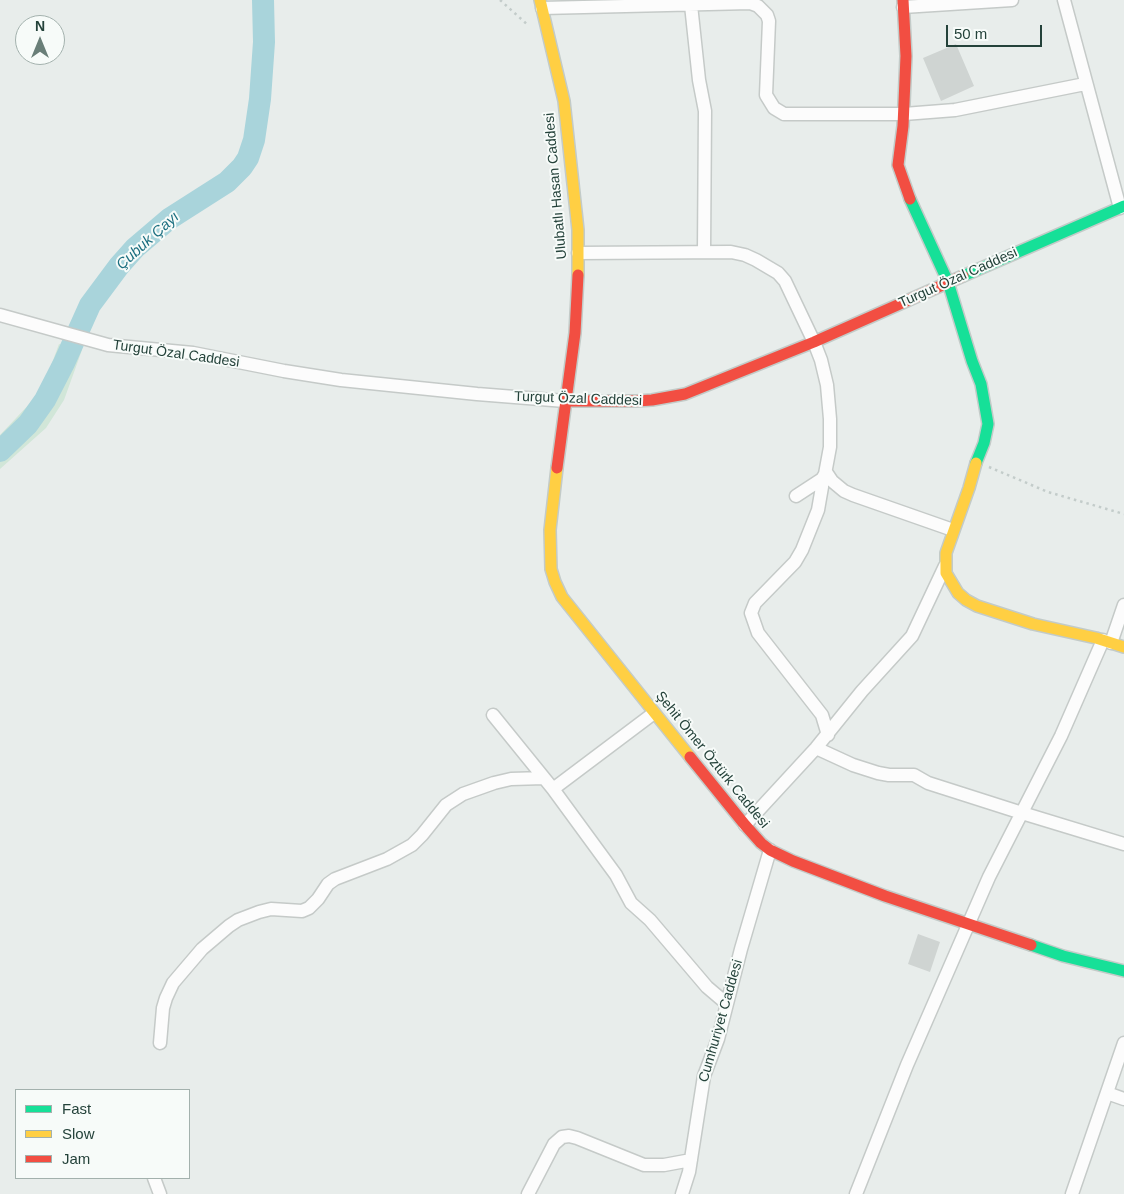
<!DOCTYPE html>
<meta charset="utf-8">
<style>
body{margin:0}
#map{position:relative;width:1124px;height:1194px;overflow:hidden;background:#e8edeb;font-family:Arial,sans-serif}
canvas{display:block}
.legend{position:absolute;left:15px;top:1089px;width:175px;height:90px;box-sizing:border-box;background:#f7fbf9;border:1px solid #a3b1ad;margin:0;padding:6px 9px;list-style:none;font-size:15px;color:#24423a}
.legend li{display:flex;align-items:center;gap:10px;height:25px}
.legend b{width:25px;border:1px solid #a3b1ad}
.north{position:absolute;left:15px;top:15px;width:50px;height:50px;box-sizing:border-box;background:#f7fbf9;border:1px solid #a3b1ad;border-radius:50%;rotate:0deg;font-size:14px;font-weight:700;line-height:20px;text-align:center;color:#24423a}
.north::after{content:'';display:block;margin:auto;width:18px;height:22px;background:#697e78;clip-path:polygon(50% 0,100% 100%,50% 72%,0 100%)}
.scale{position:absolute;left:946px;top:25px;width:96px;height:22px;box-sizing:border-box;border:2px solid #24423a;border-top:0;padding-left:6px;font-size:15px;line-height:18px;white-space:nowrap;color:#24423a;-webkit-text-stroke:4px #f7fbf9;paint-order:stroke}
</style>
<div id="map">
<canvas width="1124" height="1194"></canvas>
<ul class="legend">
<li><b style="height:6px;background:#16e098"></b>Fast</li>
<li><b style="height:6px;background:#ffcf43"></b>Slow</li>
<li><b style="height:6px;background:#f24e42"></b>Jam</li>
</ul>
<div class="north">N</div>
<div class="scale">50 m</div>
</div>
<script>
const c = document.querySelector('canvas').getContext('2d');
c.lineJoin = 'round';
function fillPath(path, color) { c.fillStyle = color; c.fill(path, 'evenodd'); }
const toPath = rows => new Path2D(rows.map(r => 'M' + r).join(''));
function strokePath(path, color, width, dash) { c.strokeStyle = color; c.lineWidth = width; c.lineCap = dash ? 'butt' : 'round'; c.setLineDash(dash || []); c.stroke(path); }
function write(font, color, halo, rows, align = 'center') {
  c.font = font + ' Arial,sans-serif'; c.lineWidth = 4; c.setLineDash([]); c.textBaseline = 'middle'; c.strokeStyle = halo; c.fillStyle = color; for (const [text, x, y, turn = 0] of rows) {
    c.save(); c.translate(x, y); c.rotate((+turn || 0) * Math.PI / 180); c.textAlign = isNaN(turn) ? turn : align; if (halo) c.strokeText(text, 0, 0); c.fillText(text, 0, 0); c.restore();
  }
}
fillPath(toPath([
 [59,344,82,350,64,400,46,428,0,469,0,435,34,399,45,382]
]), '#d1e6d8');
strokePath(toPath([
 [0,451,28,424,45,400,64,363,90,305,119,266,135,248,169,219,227,182,242,167,248,158,254,140,260,99,264,42,263,0]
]), '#a9d4db', 22);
fillPath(toPath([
 [956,44,974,86,941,101,923,58],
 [918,934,940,942,930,972,908,964]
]), '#cfd4d2');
const street = toPath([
 [1064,0,1120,208],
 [691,5,699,80,705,111,704,251],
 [903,7,1012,0],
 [542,8,750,3,758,6,767,15,769,21,766,95,774,108,784,114,904,114,955,110,1085,84],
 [578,253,731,252,745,255,756,260,778,273,785,281,814,342,821,360,827,385,830,419,830,447,825,474,822,479,796,496],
 [0,315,108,345,193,353,284,371,341,380,477,394,565,401],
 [826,472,832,481,844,491,853,495,953,530],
 [822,479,822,487,818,510,802,550,795,562,755,603,751,613,758,633,822,715,828,735],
 [1111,643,1124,605],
 [493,715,553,789,616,875,631,903,650,920,707,987,727,1004],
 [816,748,853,765,878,773,889,775,914,775,928,783,1022,813,1124,844],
 [553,789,654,713],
 [745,825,816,748,862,691,912,636,945,566],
 [160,1043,163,1008,166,998,173,983,202,949,229,926,238,920,259,912,271,909,302,911,309,908,318,899,328,884,335,879,387,859,412,845,422,835,446,805,463,794,494,783,511,779,544,778],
 [1107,1093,1124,1099],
 [154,1178,160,1194],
 [528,1194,554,1144,562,1137,569,1136,577,1138,644,1165,664,1165,691,1160],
 [682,1194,689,1172,704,1076,718,1039,741,949,770,850],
 [856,1194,907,1065,989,877,1061,736,1103,640],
 [1072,1194,1124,1043]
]);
const fast = toPath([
 [910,199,948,282,972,361,981,384,988,424,984,443,976,463],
 [963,276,1124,206],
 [1031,945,1063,956,1124,971]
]);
const slow = toPath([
 [540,0,564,101,578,230,578,275],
 [976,463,969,488,946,553,946,573,958,593,966,600,977,606,1033,624,1096,638,1124,647],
 [557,468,550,530,551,569,555,582,562,597,690,757]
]);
const jam = toPath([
 [903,0,906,56,903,126,898,165,910,199],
 [565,401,636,401,652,400,685,394,814,342,963,276],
 [557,468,575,333,578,275],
 [690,757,745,825,761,843,770,850,793,861,885,896,1031,945]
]);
strokePath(street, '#c5cac8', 15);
strokePath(fast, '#c3cbc8', 14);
strokePath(slow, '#c3cbc8', 14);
strokePath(jam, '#c3cbc8', 14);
strokePath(toPath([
 [500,0,529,26],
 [989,467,1048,492,1124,514]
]), '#c3ccca', 2.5, [2.5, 4]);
strokePath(street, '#fcfcfc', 12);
strokePath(fast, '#16e098', 11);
strokePath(slow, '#ffcf43', 11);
strokePath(jam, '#f24e42', 11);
write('14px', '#24423a', '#f7fbf9', [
 ["Ulubatlı Hasan Caddesi",556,186,-95],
 ["Turgut Özal Caddesi",958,278,-24],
 ["Turgut Özal Caddesi",176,354,8],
 ["Turgut Özal Caddesi",578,399,2],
 ["Şehit Ömer Öztürk Caddesi",712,760,51],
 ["Cumhuriyet Caddesi",721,1021,-74]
]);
write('italic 15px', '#1c6f80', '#f7fbf9', [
 ["Çubuk Çayı",148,241,-42]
]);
</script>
